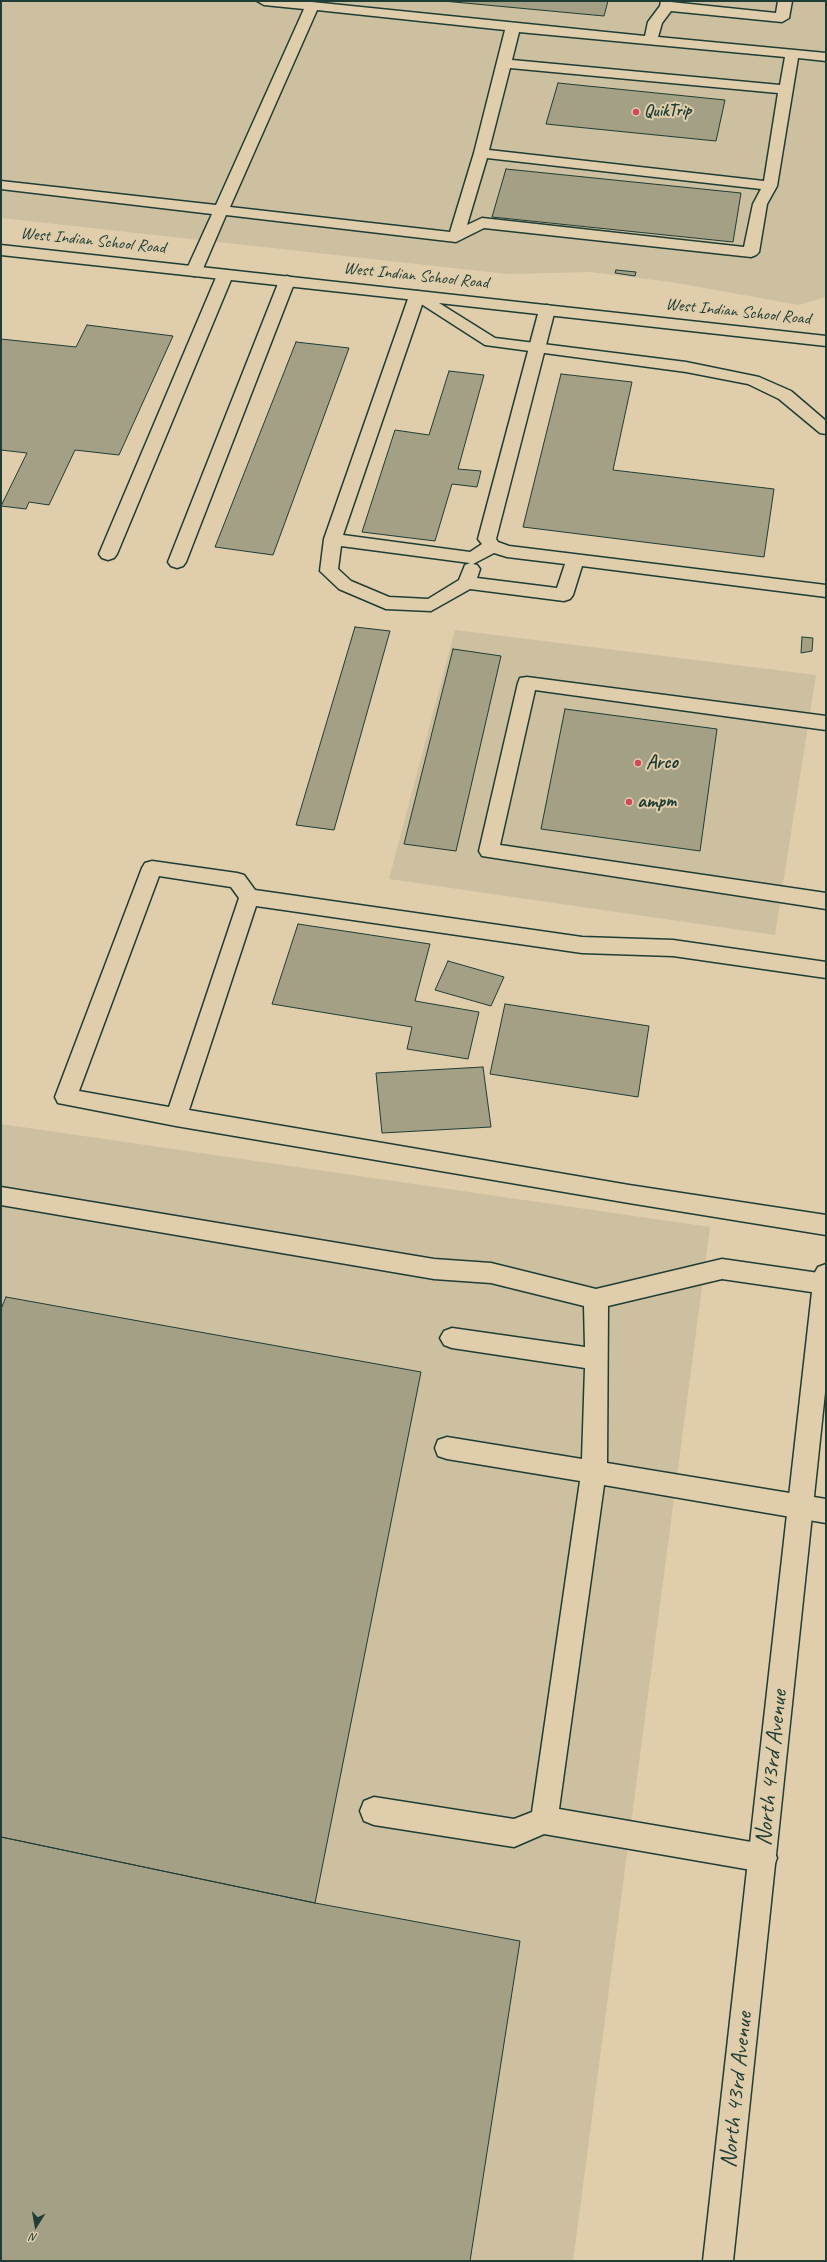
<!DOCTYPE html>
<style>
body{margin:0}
#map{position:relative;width:827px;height:2262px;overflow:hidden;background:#dfcdab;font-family:Caveat,sans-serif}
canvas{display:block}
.frame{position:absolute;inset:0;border:2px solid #1f3d34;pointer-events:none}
.north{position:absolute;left:16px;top:2206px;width:40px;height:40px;-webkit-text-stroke:3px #dfcdab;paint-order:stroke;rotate:191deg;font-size:11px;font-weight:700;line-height:16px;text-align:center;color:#1f3d34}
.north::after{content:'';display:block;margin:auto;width:14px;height:18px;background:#1f3d34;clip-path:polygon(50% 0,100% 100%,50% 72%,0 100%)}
</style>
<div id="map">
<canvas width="827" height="2262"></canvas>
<div class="frame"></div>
<div class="north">N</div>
</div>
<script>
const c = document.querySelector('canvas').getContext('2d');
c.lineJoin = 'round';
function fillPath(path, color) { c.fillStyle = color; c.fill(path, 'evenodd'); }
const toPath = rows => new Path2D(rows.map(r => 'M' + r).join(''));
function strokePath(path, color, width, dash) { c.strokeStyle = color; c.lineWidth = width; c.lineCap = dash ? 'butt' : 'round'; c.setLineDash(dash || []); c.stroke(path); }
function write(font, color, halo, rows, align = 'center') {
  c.font = font + ' Caveat,sans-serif'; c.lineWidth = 4; c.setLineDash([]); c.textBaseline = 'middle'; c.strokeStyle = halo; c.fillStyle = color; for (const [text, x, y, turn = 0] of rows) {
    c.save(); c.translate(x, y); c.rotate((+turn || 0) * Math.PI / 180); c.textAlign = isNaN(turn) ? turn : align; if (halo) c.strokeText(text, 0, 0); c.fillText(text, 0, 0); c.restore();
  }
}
fillPath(toPath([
 [1,1,826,1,826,297,799,305,671,282,590,272,508,274,1,218],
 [455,630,816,675,775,935,389,879],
 [1,1124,710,1227,573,2261,1,2261]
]), '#cdc0a0');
const building = toPath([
 [443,1,608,1,604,16,443,1],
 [558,83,725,100,716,141,546,124,558,83],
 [506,169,741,193,733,242,492,217,506,169],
 [616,270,636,272,635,276,615,273,616,270],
 [87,325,173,336,119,455,75,450,49,505,29,502,26,509,1,506,27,453,1,450,1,339,76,347,87,325],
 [296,342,349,348,273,555,215,547,296,342],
 [449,371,484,375,458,469,481,471,477,487,452,484,435,541,362,532,395,430,429,435,449,371],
 [561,374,632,382,613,470,774,489,764,557,523,527,561,374],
 [355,627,390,631,334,830,296,825,355,627],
 [802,637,813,638,812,651,801,653,802,637],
 [453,649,501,656,456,851,404,844,453,649],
 [565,709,717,729,700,851,541,829,565,709],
 [298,924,430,944,415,1001,479,1012,468,1059,407,1049,412,1027,272,1004,298,924],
 [448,961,504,977,491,1006,435,990,448,961],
 [505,1004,649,1026,638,1097,490,1074,505,1004],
 [483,1067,491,1127,382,1133,376,1073,483,1067],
 [6,1297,421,1372,315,1903,1,1837,1,1309,6,1297],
 [1,1837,315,1903,520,1941,470,2261,1,2261,1,1837]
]);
fillPath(building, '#a4a086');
strokePath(building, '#1f3d34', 1);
const minor = toPath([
 [257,1,302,1,645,36,648,22,660,6,661,1,776,13,778,1,792,1,789,18,782,22,671,11,662,23,658,37,826,53,826,61,798,58,777,186,767,204,759,252,756,255,751,257,484,228,456,242,226,215,202,271,199,274,194,276,189,274,186,271,212,214,1,189,1,181,216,205,304,9,264,5,257,1],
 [317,10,505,30,474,153,450,232,230,207,317,10],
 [519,32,785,57,780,85,512,60,519,32],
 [510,68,778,93,764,181,489,150,510,68],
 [487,158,761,189,753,204,744,247,482,218,467,225,487,158],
 [225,270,230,272,233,275,117,554,114,558,108,560,102,558,99,554,217,275,220,272,225,270],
 [287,276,292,278,295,281,186,562,183,566,177,568,171,566,168,562,279,281,282,278,287,276],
 [417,291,423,293,425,296,343,535,470,552,482,544,478,539,539,310,541,307,547,305,553,307,555,310,496,539,498,542,509,546,826,585,826,597,582,566,573,595,570,599,564,601,470,589,431,611,386,609,339,589,320,571,324,539,409,296,411,293,417,291],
 [341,546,470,563,465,565,459,580,428,599,389,597,351,581,338,569,341,546],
 [494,553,507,557,565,564,557,588,477,578,480,569,477,565,473,564,494,553],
 [527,677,826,716,826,730,535,690,500,845,826,893,826,909,482,856,479,851,518,683,520,678,527,677],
 [152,861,237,873,244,875,255,890,582,937,673,940,826,962,826,978,673,956,582,953,256,906,189,1110,629,1185,826,1215,826,1235,629,1203,176,1126,58,1103,55,1097,142,868,145,863,152,861],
 [159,876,231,887,239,898,169,1107,79,1091,159,876],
 [1,1187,434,1259,491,1263,596,1289,722,1259,826,1274,825,1294,722,1279,608,1306,607,1463,826,1499,826,1523,604,1485,559,1809,763,1844,773,1848,777,1858,773,1868,763,1872,544,1834,514,1847,374,1825,364,1821,360,1811,364,1801,374,1797,514,1819,532,1812,580,1481,447,1459,438,1456,435,1448,438,1440,447,1437,582,1459,585,1368,452,1348,444,1345,440,1338,444,1331,452,1328,585,1347,584,1306,491,1283,434,1279,1,1205,1,1187]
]);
const major = toPath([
 [1,245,826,336,826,346,439,303,495,338,686,362,759,377,791,391,826,421,826,434,820,433,779,399,748,384,686,372,485,345,415,300,1,255,1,245],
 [826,1264,826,1383,733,2261,703,2261,814,1274,818,1267,826,1264]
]);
strokePath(minor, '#1f3d34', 3);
strokePath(major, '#1f3d34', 3);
fillPath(minor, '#dfcdab');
fillPath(major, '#dfcdab');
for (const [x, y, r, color] of [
 [636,112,4,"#d1495b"],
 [638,763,4,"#d1495b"],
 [629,802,4,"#d1495b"]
]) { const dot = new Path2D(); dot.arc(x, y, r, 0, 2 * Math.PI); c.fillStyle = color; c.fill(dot); strokePath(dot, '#dfcdab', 1.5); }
write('bold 17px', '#1f3d34', '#dfcdab', [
 ["QuikTrip",644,112]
], 'left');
write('17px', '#1f3d34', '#dfcdab', [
 ["West Indian School Road",93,241,6],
 ["West Indian School Road",416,276,6],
 ["West Indian School Road",738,312,6]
]);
write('bold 20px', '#1f3d34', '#dfcdab', [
 ["Arco",646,763],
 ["ampm",637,802]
], 'left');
write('24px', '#1f3d34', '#dfcdab', [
 ["North 43rd Avenue",772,1768,-84],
 ["North 43rd Avenue",737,2090,-84]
]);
</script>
